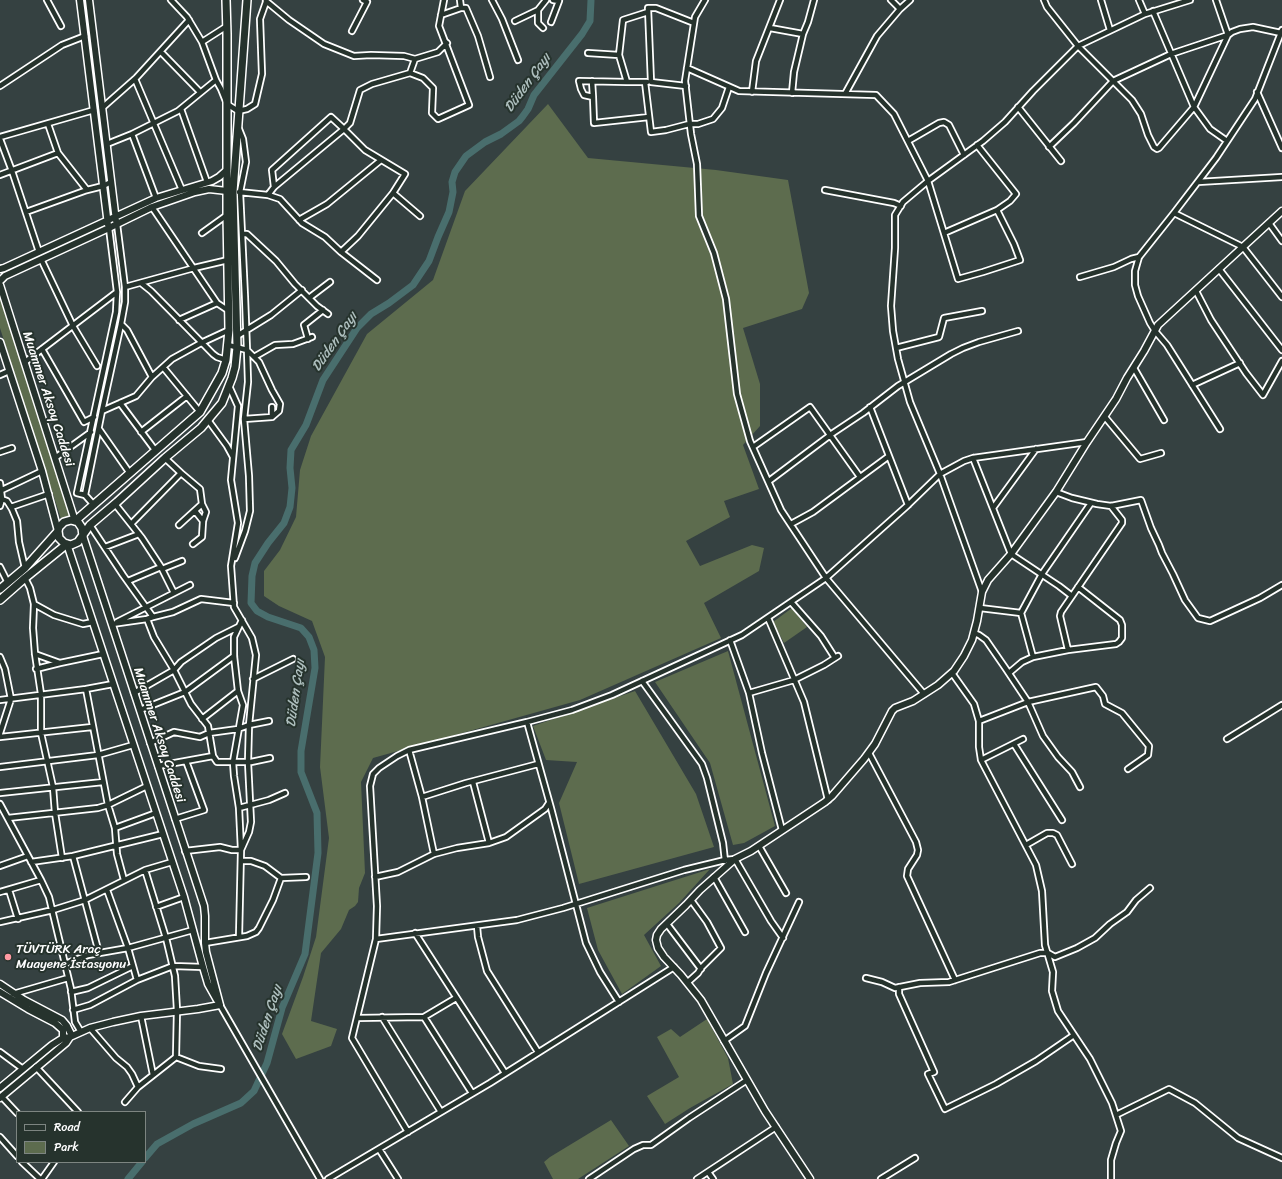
<!DOCTYPE html>
<meta charset="utf-8">
<style>
body{margin:0}
#map{position:relative;width:1282px;height:1179px;overflow:hidden;background:#354141;font-family:Sriracha,sans-serif}
canvas{display:block}
.legend{position:absolute;left:16px;top:1111px;width:130px;height:52px;box-sizing:border-box;background:#26332d;border:1px solid #7d8581;margin:0;padding:5px 7px;list-style:none;font-size:12px;color:#fff}
.legend li{display:flex;align-items:center;gap:8px;height:20px}
.legend b{width:20px;border:1px solid #7d8581}
</style>
<div id="map">
<canvas width="1282" height="1179"></canvas>
<ul class="legend">
<li><b style="height:5px;background:#26332d"></b>Road</li>
<li><b style="height:11px;background:#5d6c4e"></b>Park</li>
</ul>
</div>
<script>
const c = document.querySelector('canvas').getContext('2d');
c.lineJoin = 'round';
function fillPath(path, color) { c.fillStyle = color; c.fill(path, 'evenodd'); }
const toPath = rows => new Path2D(rows.map(r => 'M' + r).join(''));
function strokePath(path, color, width, dash) { c.strokeStyle = color; c.lineWidth = width; c.lineCap = dash ? 'butt' : 'round'; c.setLineDash(dash || []); c.stroke(path); }
function write(font, color, halo, rows, align = 'center') {
  c.font = font + ' Sriracha,sans-serif'; c.lineWidth = 4; c.setLineDash([]); c.textBaseline = 'middle'; c.strokeStyle = halo; c.fillStyle = color; for (const [text, x, y, turn = 0] of rows) {
    c.save(); c.translate(x, y); c.rotate((+turn || 0) * Math.PI / 180); c.textAlign = isNaN(turn) ? turn : align; if (halo) c.strokeText(text, 0, 0); c.fillText(text, 0, 0); c.restore();
  }
}
fillPath(toPath([
 [548,104,588,158,716,170,788,180,809,293,802,309,743,328,760,384,760,426,743,445,759,489,724,501,730,517,686,541,700,566,752,545,764,548,759,571,704,603,721,638,580,700,373,758,361,782,365,873,359,888,358,902,355,906,349,910,341,929,321,953,311,1021,337,1029,331,1046,296,1059,282,1034,303,977,316,937,329,838,320,767,325,657,312,621,279,606,264,596,264,571,280,550,296,517,300,470,311,436,367,334,433,280,465,191],
 [0,296,71,515,61,519,0,328],
 [792,608,807,627,784,643,773,622],
 [728,651,775,826,744,843,733,845,710,763,655,682],
 [635,691,696,794,714,847,579,884,559,803,577,762,546,760,533,726],
 [710,869,679,903,644,935,661,966,622,994,598,950,587,908],
 [707,1019,728,1058,733,1084,690,1108,665,1124,647,1096,679,1077,657,1037,671,1029,680,1037],
 [611,1120,629,1146,578,1179,553,1179,544,1162,550,1157]
]), '#5d6c4e');
strokePath(toPath([
 [145,1158,157,1144,193,1124,241,1103,254,1091,267,1063,282,1008,305,954,318,853,317,813,301,772,301,751,315,668,314,650,309,637,301,628,268,617,257,611,251,603,252,576,255,563,268,543,284,523,290,507,292,488,290,468,291,450,306,425,323,380,357,328,371,314,389,303,413,285,429,261,438,237,449,212,453,192,452,182,455,172,466,156,485,142,501,134,519,121,523,116,528,109,534,95,582,34,590,21,591,0],
 [128,1179,142,1162]
]), '#496e6d', 7);
const street = toPath([
 [47,0,61,26],
 [171,0,187,17,202,42,216,80,221,89,227,104,238,111,247,109,255,104,262,74,260,19,266,2],
 [460,0,461,8,466,8,478,36,490,77],
 [492,0,502,19,518,60],
 [705,0,695,17,685,81,691,134,697,164,699,216,714,253,726,299,737,394,750,441,781,510,826,578,908,505,940,474,964,461,973,458,1087,442],
 [891,0,900,9],
 [1044,0,1047,7,1078,46,1132,100,1141,114,1148,135,1154,147,1157,149,1159,148,1194,107,1228,35,1232,32,1240,29,1253,27,1281,33],
 [1101,0,1110,30],
 [1139,0,1145,14],
 [266,1,289,20,324,44,354,56,371,55,404,56,415,59,438,52,447,43],
 [1153,11,1194,107,1210,129,1227,141],
 [441,15,461,8],
 [515,21,538,10],
 [551,22,559,1,553,0],
 [543,28,538,23,538,10,546,0],
 [770,28,803,34],
 [352,31,367,2,363,0],
 [202,42,227,26],
 [161,52,200,92],
 [588,53,619,55],
 [687,68,739,91,876,95,894,114,928,181,958,279,983,272,1020,260,1014,244,997,210],
 [410,73,423,78,433,88,432,113,438,119,469,105,439,26,444,0],
 [135,79,182,190],
 [592,81,593,97],
 [627,82,579,81,581,89,584,95,593,97,594,123,649,117],
 [645,82,651,132,666,130,689,124,698,124,713,119,722,108,729,87],
 [647,82,627,82,619,55,623,20,648,12],
 [0,86,62,45,85,36],
 [686,86,651,82,648,8,656,8,694,23],
 [752,92,756,61,780,0],
 [1257,92,1282,148],
 [792,93,794,72,803,34,808,22,814,0],
 [845,94,877,36,900,9,910,0],
 [1018,107,1061,161],
 [102,108,136,78,189,20],
 [181,109,207,182],
 [48,124,58,153,87,190],
 [239,129,243,139,246,162,240,192,245,297,247,350,259,362,272,390,280,404,279,411,272,417,244,419],
 [132,134,156,198],
 [0,137,94,110],
 [0,139,12,171,39,252],
 [908,141,939,123,944,122,949,125,964,155],
 [107,144,132,134,178,111,216,80],
 [1049,147,1074,123,1113,81,1171,54,1228,35,1216,0],
 [0,175,58,153],
 [1198,182,1282,177],
 [825,190,894,203,901,206],
 [239,192,268,195,274,187,344,129,331,117,272,170,274,187],
 [393,193,420,216],
 [268,195,280,199,302,223,325,237,341,252],
 [152,207,217,303,229,311],
 [26,212,87,190,103,186,111,182],
 [1174,213,1243,247,1282,297],
 [299,220,327,204,381,160],
 [1269,223,1282,241],
 [202,233,227,215],
 [944,233,997,210,1010,201,1016,194,977,145],
 [242,234,247,234,276,261,295,284,317,306,328,314],
 [41,259,73,326,97,366],
 [1219,269,1282,350],
 [1080,277,1114,267,1131,259,1139,257],
 [377,280,341,252,358,236,393,193,405,174,365,150,344,129,350,123,360,90,372,84,410,73,415,59],
 [141,283,151,291,213,354,217,357,226,360],
 [125,287,194,268,228,260],
 [1196,291,1211,320,1246,373,1263,395,1282,361],
 [309,298,330,282],
 [179,320,217,303],
 [121,324,127,330,152,377],
 [237,336,271,315,302,290],
 [308,339,304,325,323,310],
 [228,345,247,350,248,382,244,419,249,476,250,511,245,531,235,558],
 [896,348,939,337,944,318,982,311],
 [42,349,84,422,94,417],
 [254,357,275,345,293,344,312,337],
 [25,362,117,292],
 [163,367,200,412],
 [1134,368,1164,420],
 [0,375,9,371],
 [1192,385,1240,363],
 [120,403,155,450],
 [272,407,272,417],
 [870,407,908,505],
 [102,411,136,396,152,377,172,359,201,343,229,330],
 [1105,417,1140,459,1161,453],
 [208,420,227,446,233,457],
 [99,429,129,472],
 [1220,429,1167,345,1155,331,1150,323,1138,296,1135,285,1135,271,1139,257,1174,213,1216,158,1255,99,1282,30],
 [141,432,187,396],
 [753,447,810,407,860,477],
 [0,452,12,448],
 [55,458,91,432],
 [973,458,1011,554,1059,586,1072,596,1122,523,1122,520,1111,506],
 [769,481,833,433,863,413,898,386,951,354,963,348,979,342,1018,331],
 [0,483,2,499,0,506],
 [0,491,42,471],
 [1056,492,1072,498,1097,504,1111,506,1141,500,1151,528,1159,545,1162,553,1173,574,1185,600,1198,618,1210,621,1260,598,1282,585],
 [85,495,102,411,121,324,125,302,125,287,117,224],
 [2,499,7,501,12,509,17,521,19,542,25,568],
 [93,504,85,495,77,493,116,312,117,292,109,228],
 [115,504,142,538,161,567,128,581],
 [11,507,49,494],
 [993,508,1036,449],
 [195,511,203,521],
 [131,524,181,473,166,459],
 [791,524,813,512,889,456],
 [90,525,123,575,153,617,147,619,112,624],
 [179,525,202,504,200,489,181,473],
 [193,544,202,537,203,521,206,512,202,504],
 [105,547,139,534],
 [0,567,8,583],
 [161,567,174,593],
 [162,569,182,561],
 [25,578,30,588,34,604,33,628,35,654,41,694,41,733,53,787,55,813,62,858],
 [982,592,940,474,910,402,898,359,893,331,891,306,895,248,895,215,903,202,928,181,983,141,1005,122,1033,91,1078,46,1145,14,1190,0],
 [791,602,821,636,835,658],
 [34,604,54,615,83,624,93,622],
 [980,608,1021,613,1042,574,1091,503],
 [1021,613,1033,657],
 [153,617,173,612,201,599,234,603],
 [768,618,804,702,828,800],
 [147,619,154,637,174,670,191,704,208,726,213,756,217,762,251,762,270,758],
 [117,622,190,585],
 [974,633,979,635,986,640,1006,669,1028,702,1043,736,1058,757,1072,772,1080,787],
 [730,640,749,693,762,753,782,830],
 [1068,650,1060,616,1061,612,1072,596],
 [35,654,60,663,103,654],
 [0,657,5,669,11,699,0,733],
 [36,669,60,663],
 [952,673,974,704,979,721,979,747,981,760,1036,865,1042,891,1045,945,1053,972,1052,991,1058,1011,1090,1059,1112,1103,1121,1131,1116,1143,1111,1160,1111,1179],
 [1009,673,1022,662,1033,657,1068,650,1116,644,1119,642,1122,638,1122,625,1120,620,1078,587],
 [253,679,293,659],
 [642,681,702,764,707,778,723,843,725,861],
 [86,689,108,805,115,828,117,854,124,880],
 [134,693,174,670,181,662,216,638,238,627],
 [749,693,794,680,824,665,838,656],
 [0,700,86,689,113,684],
 [140,710,185,692,234,656],
 [202,719,238,691],
 [979,721,1028,702,1096,687,1103,696,1105,704,1122,713,1149,746,1148,755,1128,769],
 [527,722,551,808,586,943,600,972,619,1002],
 [0,737,92,727],
 [1227,739,1282,705],
 [150,743,174,732,200,737,209,733,238,729,249,725,269,721],
 [1014,744,1062,820],
 [409,750,422,797,434,854],
 [869,753,916,842,918,850,917,855,908,869,907,876,955,980],
 [981,760,1023,739],
 [158,766,213,756],
 [0,767,98,755,133,745],
 [473,782,489,843],
 [0,793,103,782],
 [422,797,466,783,538,764],
 [0,804,41,880,49,897,71,989,75,1022,81,1032],
 [239,808,269,800,285,793],
 [8,818,98,808,108,805,147,786],
 [175,819,204,810,186,761],
 [115,828,156,813],
 [1026,845,1047,833,1053,833,1057,835,1072,864],
 [759,846,786,893],
 [185,851,220,847,232,850,241,850,249,832,251,822,248,762,249,725,256,655,252,638,234,607,231,566,238,523,231,480,238,406,229,386],
 [73,856,99,953],
 [31,862,73,856,163,834],
 [0,866,28,856],
 [145,870,166,938,175,976,177,1010,176,1057,199,1066,221,1069],
 [375,877,398,872,434,854,457,848,489,843,506,837,545,809,549,803],
 [714,877,745,932],
 [281,878,306,877],
 [9,890,18,919],
 [107,890,128,948,137,980],
 [0,892,41,880],
 [156,907,184,897],
 [0,922,53,910,85,900,145,870,172,862],
 [667,924,701,969],
 [477,926,478,937,487,971,538,1052],
 [415,933,505,1073],
 [239,937,241,850,239,808,234,776,233,762,243,705,238,691,234,656,234,637,242,620],
 [376,939,517,920,563,908,684,870,725,860,735,859,771,921,783,938],
 [205,943,247,936,256,932,259,928,273,900,281,878,265,866,251,861,241,861],
 [65,964,88,955,128,948,193,930],
 [866,978,882,982,895,988,920,983,949,982,1040,953,1048,953,1055,957,1077,948,1095,938,1110,924,1127,912,1136,900,1150,888],
 [688,982,698,973,701,968,721,948,707,922,691,900],
 [899,987,899,994,934,1072,928,1074,945,1109,996,1084,1036,1061,1074,1035],
 [71,992,88,988,133,966],
 [13,994,68,978],
 [220,1005,320,1179],
 [73,1010,90,1005,137,980,173,966,203,967],
 [141,1016,153,1075],
 [382,1017,441,1112],
 [424,1017,456,998],
 [357,1018,424,1017,472,1093],
 [90,1028,116,1058,127,1067,132,1074,138,1087],
 [724,1041,745,1026,766,973,799,902],
 [0,1052,23,1069],
 [36,1067,78,1112],
 [2,1097,17,1113],
 [125,1102,138,1087,176,1057],
 [1116,1115,1169,1089,1195,1103,1238,1138,1282,1158],
 [408,1132,352,1038,376,939,377,906,370,786,373,774,379,768,397,756,409,750,527,722,572,710,612,695,742,635,826,578,924,694],
 [0,1137,17,1156],
 [379,1149,398,1179],
 [22,1162,40,1179],
 [708,1172,713,1179],
 [42,1179,54,1162],
 [328,1179,490,1083,674,967],
 [589,1179,634,1149,643,1145,651,1145,689,1118,747,1080],
 [697,1179,776,1127],
 [881,1179,915,1158]
]);
const secondary = toPath([
 [80,0,108,225],
 [89,0,116,221],
 [0,269,4,268,156,198,212,181,219,177,227,170],
 [0,281,5,276,109,228,152,207,195,192,209,189,227,191],
 [0,285,75,521],
 [0,342,42,471,58,531],
 [83,536,204,906,205,916,205,943,206,952,220,1005],
 [67,544,184,897,203,967,208,984,217,1000],
 [0,984,24,1000,62,1020,67,1026,72,1036],
 [0,992,28,1009,55,1023,63,1030,63,1038],
 [0,1088,52,1045,63,1038,70,1037,90,1028,113,1022,141,1016,198,1009,220,1005],
 [0,1098,66,1043,70,1037],
 [810,1179,765,1111,701,1000,681,975,664,957,658,948,656,940,657,935,661,929,686,905,700,890,735,859,751,851,825,802,832,796,864,759,875,744,892,711,895,708,913,701,924,694,938,685,954,671,964,656,972,640,977,621,982,592,988,580,1011,554,1056,492,1087,442,1116,399,1127,378,1144,351,1158,325,1282,211]
]);
const primary = toPath([
 [75,521,200,412,222,373,226,360,229,330,227,215,227,34,226,0],
 [58,531,59,538,64,543,71,545,78,542,90,525,117,502,165,458,201,428,222,403,232,378,235,367,237,347,233,192,247,0],
 [0,589,25,568,58,531,59,527,64,522,71,520,78,522,82,528,83,536],
 [0,600,25,578,67,544]
]);
strokePath(street, '#fff', 8);
strokePath(secondary, '#fff', 9);
strokePath(primary, '#fff', 10);
strokePath(street, '#26332d', 4.5);
strokePath(secondary, '#26332d', 6);
strokePath(primary, '#26332d', 7);
for (const [x, y, r, color] of [
 [8,957,4,"#ff9aa2"]
]) { const dot = new Path2D(); dot.arc(x, y, r, 0, 2 * Math.PI); c.fillStyle = color; c.fill(dot); strokePath(dot, '#26332d', 1.5); }
write('13px', '#fff', '#26332d', [
 ["Muammer Aksoy Caddesi",48,399,72],
 ["Muammer Aksoy Caddesi",159,735,72]
]);
write('13px', '#fff', '#26332d', [
 ["TÜVTÜRK Araç",16,950],
 ["Muayene İstasyonu",16,965]
], 'left');
write('italic 14px', '#adbebd', '#26332d', [
 ["Düden Çayı",528,83,-54],
 ["Düden Çayı",335,342,-55],
 ["Düden Çayı",296,693,-82],
 ["Düden Çayı",268,1018,-72]
]);
</script>
